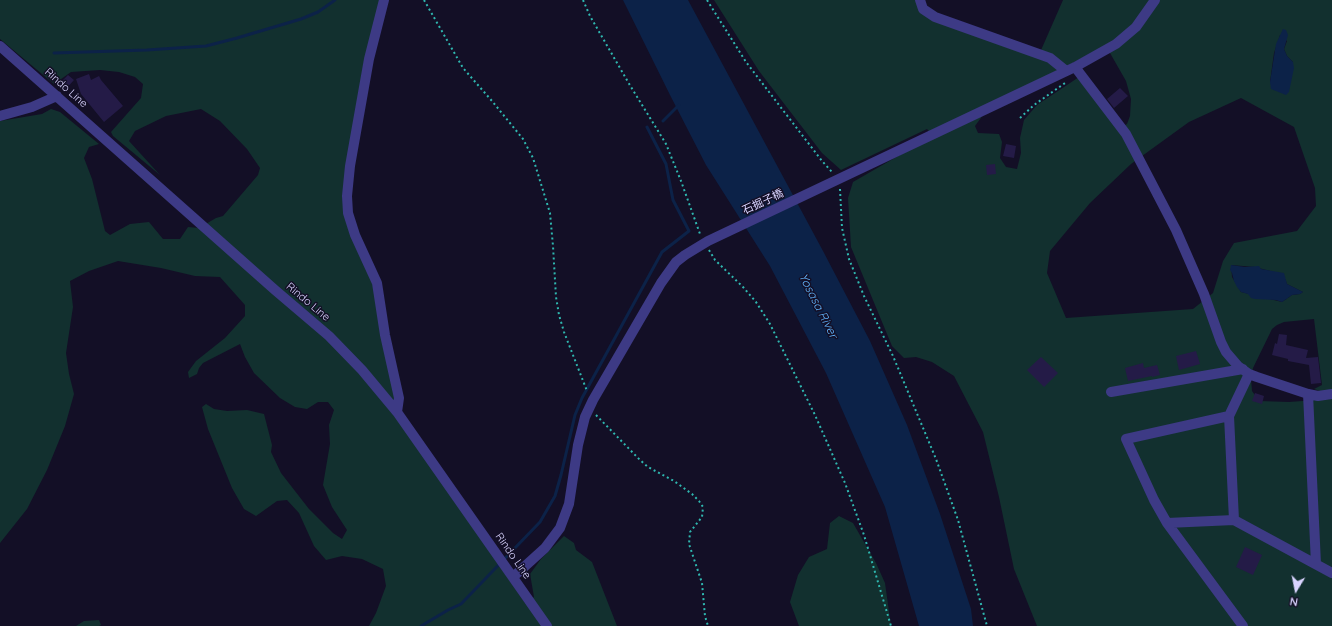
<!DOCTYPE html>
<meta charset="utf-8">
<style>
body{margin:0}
#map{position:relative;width:1332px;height:626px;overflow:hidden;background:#130f26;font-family:Quicksand,sans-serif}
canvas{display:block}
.north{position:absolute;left:1276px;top:570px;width:40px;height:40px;-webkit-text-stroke:3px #130f26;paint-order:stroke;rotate:190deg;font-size:11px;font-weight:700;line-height:16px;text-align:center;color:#d9d4ff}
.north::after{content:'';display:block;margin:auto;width:14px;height:18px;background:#d9d4ff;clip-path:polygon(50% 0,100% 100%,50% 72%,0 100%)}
</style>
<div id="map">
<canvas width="1332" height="626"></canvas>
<div class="north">N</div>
</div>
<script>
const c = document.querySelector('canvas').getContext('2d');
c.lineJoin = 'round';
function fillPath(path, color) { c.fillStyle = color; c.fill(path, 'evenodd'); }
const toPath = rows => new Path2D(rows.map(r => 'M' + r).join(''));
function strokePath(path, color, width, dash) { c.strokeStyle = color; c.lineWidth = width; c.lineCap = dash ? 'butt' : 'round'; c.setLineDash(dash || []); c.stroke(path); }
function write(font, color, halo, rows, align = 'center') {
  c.font = font + ' Quicksand,"Noto Sans JP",sans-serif'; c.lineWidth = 3; c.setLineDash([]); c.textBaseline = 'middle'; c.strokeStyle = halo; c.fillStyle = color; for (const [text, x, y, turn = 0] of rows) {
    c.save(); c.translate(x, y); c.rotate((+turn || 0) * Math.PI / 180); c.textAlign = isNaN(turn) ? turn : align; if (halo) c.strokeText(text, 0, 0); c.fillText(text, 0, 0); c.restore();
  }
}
fillPath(toPath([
 [0,0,381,0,351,188,351,211,380,286,399,420,525,603,534,597,530,574,541,559,564,536,574,543,576,550,592,562,617,626,369,626,376,613,386,586,383,569,362,559,342,556,326,560,314,546,299,513,287,500,277,501,256,516,244,509,232,488,208,429,202,407,206,404,214,409,227,411,247,410,264,414,272,445,271,452,281,473,309,509,333,533,342,539,347,530,332,507,323,485,330,444,329,425,334,410,328,402,318,402,307,409,295,407,280,398,254,373,245,357,240,344,203,363,199,368,197,374,189,378,188,372,196,361,225,338,245,316,245,305,220,277,195,276,161,268,118,261,89,271,70,281,73,307,66,353,69,374,74,394,65,426,47,470,27,509,0,543,0,121,42,114,51,109,60,112,99,144,89,147,84,158,92,179,105,231,110,235,130,224,149,222,163,239,180,239,188,227,199,228,216,218,223,216,258,175,260,168,247,149,220,121,201,109,166,116,135,131,129,141,160,175,113,136,111,132,141,98,143,84,135,77,119,72,100,70,71,72,54,84,0,39],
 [714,0,922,0,924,14,1038,57,1063,0,1332,0,1332,391,1323,392,1314,389,1322,385,1314,319,1284,322,1277,325,1272,329,1253,368,1251,379,1252,391,1259,401,1289,402,1316,400,1332,396,1332,626,1037,626,1014,569,999,497,983,432,954,376,932,362,916,357,904,358,892,346,851,247,848,198,853,182,905,152,935,138,927,129,841,170,822,153,759,71],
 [1280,35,1287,41,1284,49,1287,56,1293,62,1270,82,1274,53],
 [1106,46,1126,81,1131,99,1130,116,1127,124,1119,129,1079,77,1037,105,1024,120,1020,138,1021,153,1017,169,1006,167,1000,158,1002,142,999,134,978,133,975,126,991,104],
 [1241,98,1294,127,1315,188,1316,206,1297,231,1234,243,1223,261,1213,293,1193,309,1066,318,1047,273,1050,251,1090,203,1131,164,1189,122],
 [1231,265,1255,267,1270,271,1285,279,1287,284,1303,292,1300,294,1292,295,1282,302,1241,292,1232,277],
 [839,516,853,523,876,563,885,583,891,626,799,626,790,602,798,575,809,557,827,549,830,523],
 [99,620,101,625,99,626,76,626,84,621]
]), '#12302f');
fillPath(toPath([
 [623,0,688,0,823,251,870,341,907,425,940,514,971,609,973,626,919,626,885,507,826,373,770,266,706,165,670,95],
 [1283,29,1286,30,1288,35,1284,49,1287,56,1293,62,1294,68,1289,92,1286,95,1271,89,1270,82,1276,44],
 [1231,265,1245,267,1259,266,1261,269,1284,273,1287,284,1303,292,1300,294,1292,295,1282,302,1276,300,1255,299,1251,298,1248,294,1241,292,1237,287,1234,281,1232,273,1230,270]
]), '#0c2248');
strokePath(toPath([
 [54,53,147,50,206,46,237,38,301,19,318,12,335,0],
 [663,121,679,105],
 [421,626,448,610,461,604,540,522,555,496,561,475,575,415,582,398,662,252,689,231,673,200,666,164,647,127]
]), '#0c2248', 3);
fillPath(toPath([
 [89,74,91,80,99,76,101,80,123,106,104,122,81,94,76,79],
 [68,75,74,80,64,91,58,85],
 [1120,88,1128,96,1114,108,1107,99],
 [1006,144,1016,146,1014,158,1003,156],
 [995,164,996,174,987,175,986,165],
 [1279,334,1287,335,1286,345,1308,350,1306,358,1318,357,1321,383,1311,384,1309,365,1288,361,1288,359,1272,355,1275,343,1277,344],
 [1196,351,1200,364,1179,370,1176,356],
 [1041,357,1058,373,1044,387,1027,370],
 [1143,363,1144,368,1157,365,1160,375,1152,377,1152,376,1128,381,1125,368],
 [1255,393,1264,396,1262,404,1252,401],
 [1245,547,1262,555,1253,575,1236,567]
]), '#241b47');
strokePath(toPath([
 [424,0,463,68,492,101,523,139,533,158,550,213,553,246,556,297,559,315,564,332,587,391],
 [583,0,590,16,628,82,666,144,681,181,700,234],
 [707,0,746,62,822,161,832,172],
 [1020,118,1034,105,1065,83],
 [840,189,842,228,849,259,864,296,893,356,936,459,958,520,987,626],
 [709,250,715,260,743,287,756,302,770,324,815,415,845,483,864,535,891,626],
 [596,415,640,460,648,467,674,481,692,494,699,501,703,507,702,517,690,532,689,544,702,583,705,616,708,626]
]), '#2fb8b0', 2, [2, 3]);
strokePath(toPath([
 [384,0,369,59,350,166,347,196,348,213,355,235,377,283,385,335,399,398,397,412],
 [920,0,923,9,935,17,1050,58,1066,71],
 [0,46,275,290,329,336,362,370,397,412,547,626],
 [1075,67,1126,134,1176,230,1204,294,1221,342,1226,352,1238,366,1249,374,1257,377,1308,394,1318,396,1332,394],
 [0,116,32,107,57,96],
 [1111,392,1243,369],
 [1308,394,1316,564],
 [1229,416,1126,439,1154,500,1167,523,1243,626],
 [1234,520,1229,416,1249,374],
 [1167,523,1234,520,1332,573],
 [513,577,545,548,560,528,569,504,578,445,585,417,593,400,661,283,676,262,685,255,708,241,1075,67,1116,44,1136,27,1155,0]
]), '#3d3a85', 10);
write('11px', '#d9d4ff', '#130f26', [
 ["Rindo Line",66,88,42],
 ["石掘子橋",763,202,-25],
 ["Rindo Line",308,302,40],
 ["Rindo Line",513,556,55]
]);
write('italic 12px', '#62b6ff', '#130f26', [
 ["Yosasa River",818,306,63]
]);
</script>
